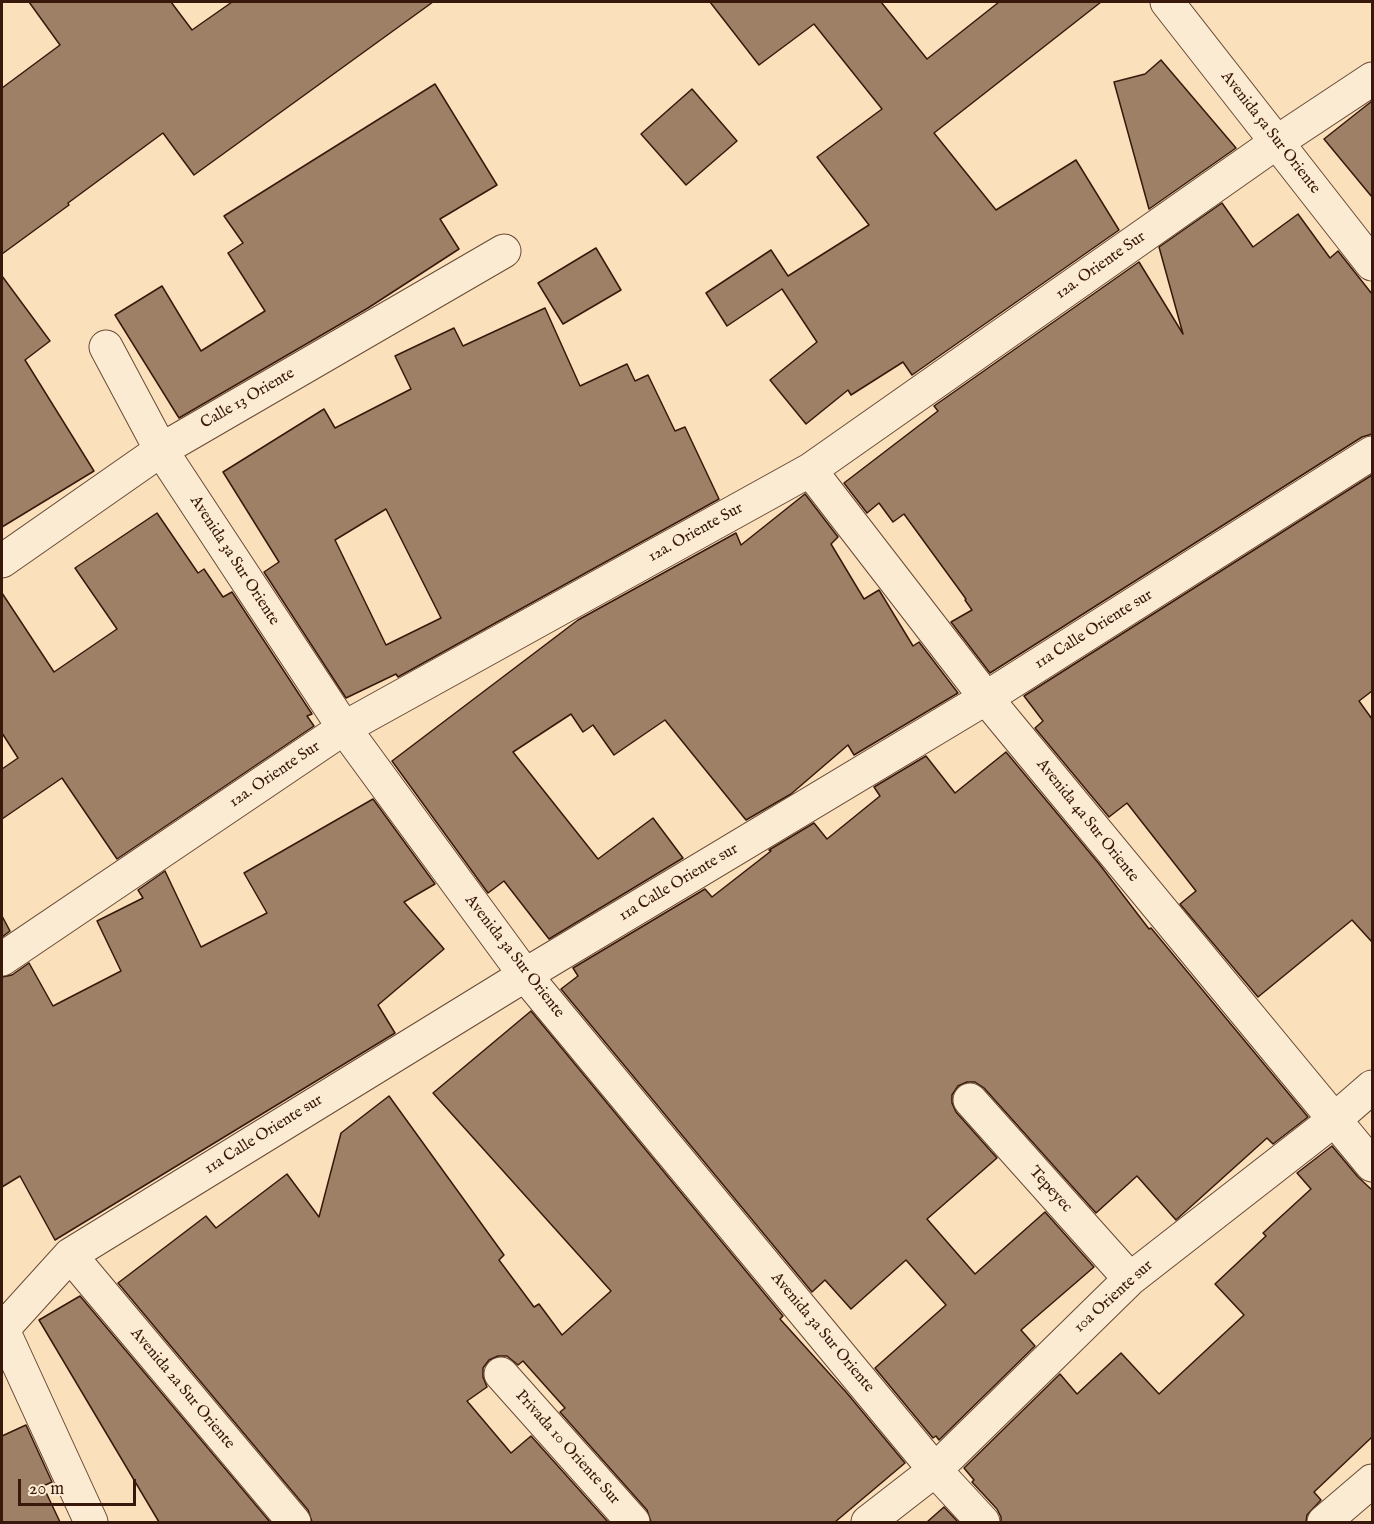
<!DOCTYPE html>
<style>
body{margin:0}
#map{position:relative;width:1374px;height:1524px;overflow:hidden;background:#fae0bb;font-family:"IM FELL English",serif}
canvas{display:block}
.frame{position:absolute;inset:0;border:3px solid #38180a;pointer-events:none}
.scale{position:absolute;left:18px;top:1479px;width:118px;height:27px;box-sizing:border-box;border:3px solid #38180a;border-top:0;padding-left:8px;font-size:18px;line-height:21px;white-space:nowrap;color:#38180a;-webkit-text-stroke:4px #fcebd3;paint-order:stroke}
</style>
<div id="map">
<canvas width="1374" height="1524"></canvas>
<div class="frame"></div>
<div class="scale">20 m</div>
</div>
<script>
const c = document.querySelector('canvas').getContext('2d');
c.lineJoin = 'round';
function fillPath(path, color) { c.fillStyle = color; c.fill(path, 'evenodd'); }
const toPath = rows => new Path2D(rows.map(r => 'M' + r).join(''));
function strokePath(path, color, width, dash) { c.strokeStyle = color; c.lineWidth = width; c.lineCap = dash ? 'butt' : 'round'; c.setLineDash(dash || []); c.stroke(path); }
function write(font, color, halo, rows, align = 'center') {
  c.font = font + ' "IM FELL English",serif'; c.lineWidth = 6; c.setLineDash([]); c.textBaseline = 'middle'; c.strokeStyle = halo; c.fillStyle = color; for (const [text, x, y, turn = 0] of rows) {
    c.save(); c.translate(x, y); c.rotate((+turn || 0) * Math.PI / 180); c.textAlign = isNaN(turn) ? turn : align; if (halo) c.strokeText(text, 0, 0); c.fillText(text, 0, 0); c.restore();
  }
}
const building = toPath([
 [29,2,171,2,192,30,232,2,433,2,194,175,163,133,68,203,69,205,2,254,2,88,60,45,29,2],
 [710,2,881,2,927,59,999,2,1101,2,934,133,996,210,1076,160,1119,230,912,375,903,362,851,395,848,390,806,424,770,380,817,342,782,289,727,326,706,293,771,250,788,276,869,225,817,157,882,109,814,24,759,65,710,2],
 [1161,60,1236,148,1149,209,1114,82,1145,74,1161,60],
 [435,84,497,185,440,219,459,249,368,308,179,418,115,315,162,286,201,351,265,311,228,253,243,243,224,216,435,84],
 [692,89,737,141,686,185,641,134,692,89],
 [1372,101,1372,197,1324,139,1372,101],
 [1222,203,1253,247,1298,214,1330,258,1338,251,1372,294,1372,434,1362,437,990,673,951,622,972,610,965,600,966,599,904,514,893,522,879,503,867,513,844,483,938,411,934,406,1139,262,1183,334,1159,247,1222,203],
 [596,248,621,290,563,324,538,283,596,248],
 [2,276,50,341,25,360,94,471,2,527,2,276],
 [545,308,580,386,627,364,635,381,648,375,675,431,685,427,719,499,398,677,396,674,346,698,264,572,279,562,223,472,324,409,335,428,411,389,395,356,454,328,463,346,545,308],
 [386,509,441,618,386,645,335,540,386,509],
 [1372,475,1372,691,1359,701,1372,719,1372,942,1352,920,1258,997,1180,904,1196,891,1127,803,1109,817,1035,728,1043,721,1024,696,1372,475],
 [805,494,838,537,831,544,864,599,879,590,913,646,919,642,958,693,854,755,848,745,791,794,746,820,665,720,614,755,593,725,583,732,571,714,513,752,598,859,653,818,683,858,549,939,504,881,488,893,392,761,578,620,736,533,741,545,805,494],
 [157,513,198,573,204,569,223,597,232,592,312,714,307,716,314,726,117,859,62,778,2,819,2,769,18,758,2,733,2,593,54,672,117,629,75,568,157,513],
 [1006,752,1100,865,1149,929,1151,928,1308,1117,1273,1144,1267,1138,1176,1220,1137,1176,1096,1213,984,1088,975,1082,967,1082,958,1086,952,1095,952,1103,956,1112,997,1158,927,1219,975,1274,1045,1212,1094,1267,1021,1330,1035,1346,939,1440,936,1436,933,1438,875,1368,946,1305,906,1260,851,1309,825,1280,812,1292,561,989,578,976,573,968,705,889,712,897,771,851,769,850,814,823,827,839,880,796,874,787,926,756,955,793,1006,752],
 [373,799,435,884,404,902,444,949,378,1005,395,1033,55,1240,20,1176,2,1187,2,977,12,975,29,963,53,1006,121,971,97,921,143,898,138,890,165,871,201,947,267,913,244,873,373,799],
 [2,916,10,931,2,937,2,916],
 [531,1011,783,1316,780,1319,846,1392,905,1463,835,1522,651,1522,647,1510,560,1412,565,1408,523,1361,518,1365,507,1356,498,1356,489,1360,483,1368,483,1377,487,1387,467,1401,511,1453,531,1436,608,1522,312,1522,308,1510,118,1283,206,1216,216,1228,287,1174,319,1217,341,1133,389,1096,504,1255,499,1260,534,1307,539,1304,562,1335,611,1291,433,1093,531,1011],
 [1332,1146,1358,1177,1372,1190,1372,1437,1314,1492,1321,1500,1307,1515,1306,1522,1001,1522,1001,1517,997,1509,972,1482,974,1480,964,1468,1060,1374,1077,1394,1121,1353,1159,1394,1244,1315,1215,1284,1266,1236,1263,1233,1311,1189,1297,1173,1332,1146],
 [80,1296,270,1522,159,1522,39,1320,80,1296],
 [26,1425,52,1482,43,1486,60,1522,2,1522,2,1436,26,1425],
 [944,1507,958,1522,927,1522,944,1507]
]);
fillPath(building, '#9d8066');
strokePath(building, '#38180a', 1.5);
const minor = toPath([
 [1167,2,1372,264],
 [106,347,161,450,344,728,525,975,935,1470,983,1522],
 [810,470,986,698,1372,1165],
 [2,561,161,450,504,251],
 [2,959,344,728,810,470,1277,142,1372,79],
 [970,1100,1130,1279],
 [70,1255,294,1522],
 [2,1328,91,1522],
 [2,1330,70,1255,525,975,986,698,1372,453],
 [501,1374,633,1522],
 [868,1522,935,1470,1130,1279,1334,1120,1372,1087],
 [1324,1522,1372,1481]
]);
strokePath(minor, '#684a36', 35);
strokePath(minor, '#fcebd3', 33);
write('16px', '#38180a', '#fcebd3', [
 ["Avenida 5a Sur Oriente",1270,133,52],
 ["12a. Oriente Sur",1101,266,-35],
 ["Calle 13 Oriente",248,399,-30],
 ["12a. Oriente Sur",696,533,-29],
 ["Avenida 3a Sur Oriente",234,561,57],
 ["11a Calle Oriente sur",1094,630,-32],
 ["12a. Oriente Sur",275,775,-34],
 ["Avenida 4a Sur Oriente",1087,821,51],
 ["11a Calle Oriente sur",679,883,-31],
 ["Avenida 3a Sur Oriente",514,957,52],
 ["11a Calle Oriente sur",264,1135,-32],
 ["Tepeyec",1050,1190,48],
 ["10a Oriente sur",1114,1297,-42],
 ["Avenida 3a Sur Oriente",822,1333,50],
 ["Avenida 2a Sur Oriente",182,1389,50],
 ["Privada 10 Oriente Sur",567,1448,48]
]);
</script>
